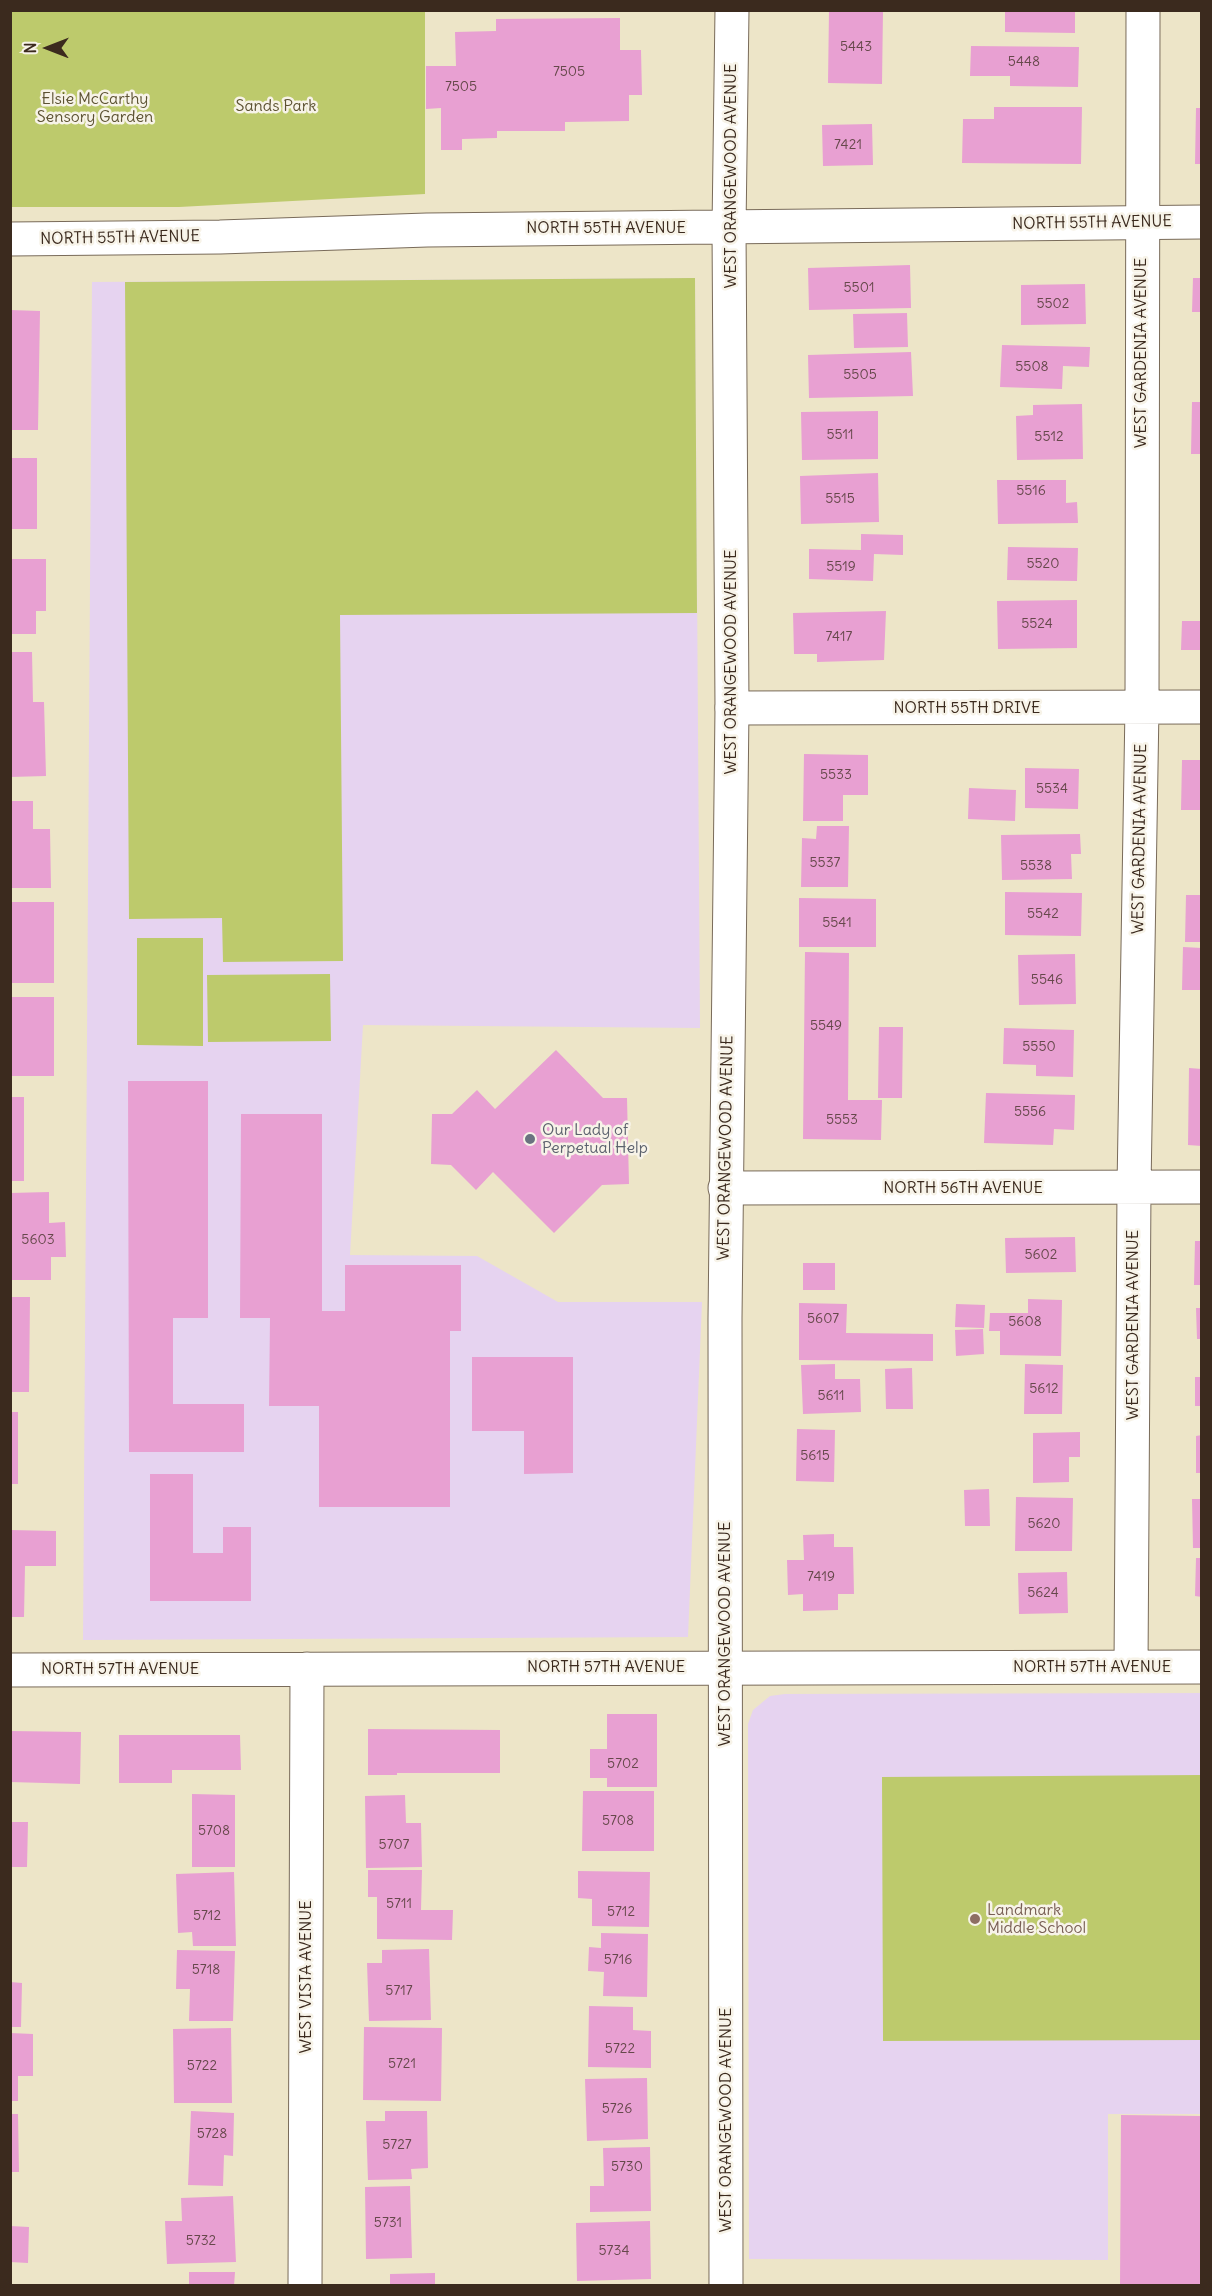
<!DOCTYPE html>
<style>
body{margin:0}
#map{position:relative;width:1212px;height:2296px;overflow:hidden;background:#ede5c8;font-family:Delius,sans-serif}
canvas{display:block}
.frame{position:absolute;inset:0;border:12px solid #3b2a1e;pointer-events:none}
.north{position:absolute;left:18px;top:18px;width:60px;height:60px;-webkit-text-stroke:4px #f7f3e8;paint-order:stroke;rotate:270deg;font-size:16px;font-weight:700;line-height:24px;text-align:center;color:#3b2a1e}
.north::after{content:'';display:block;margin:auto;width:21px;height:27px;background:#3b2a1e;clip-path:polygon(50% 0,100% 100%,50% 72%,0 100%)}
</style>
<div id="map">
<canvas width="1212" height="2296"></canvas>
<div class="frame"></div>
<div class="north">N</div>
</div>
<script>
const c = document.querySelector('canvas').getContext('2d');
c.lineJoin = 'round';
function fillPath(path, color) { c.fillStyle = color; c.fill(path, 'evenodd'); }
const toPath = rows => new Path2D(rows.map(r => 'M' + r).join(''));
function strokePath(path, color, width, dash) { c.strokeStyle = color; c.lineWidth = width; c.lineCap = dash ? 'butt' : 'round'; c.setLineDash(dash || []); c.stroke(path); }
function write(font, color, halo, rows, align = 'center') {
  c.font = font + ' Delius,sans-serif'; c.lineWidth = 5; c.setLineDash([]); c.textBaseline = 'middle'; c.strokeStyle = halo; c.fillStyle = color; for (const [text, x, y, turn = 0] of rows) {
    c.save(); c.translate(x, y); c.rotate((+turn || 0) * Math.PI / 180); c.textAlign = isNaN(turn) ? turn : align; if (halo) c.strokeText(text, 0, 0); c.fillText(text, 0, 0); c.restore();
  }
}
fillPath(toPath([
 [695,278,700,1028,363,1025,350,1255,477,1256,558,1302,702,1302,688,1637,83,1640,92,282],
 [1201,1693,1201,2114,1108,2114,1108,2260,749,2259,748,1724,753,1710,770,1696,785,1694]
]), '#e6d3f0');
fillPath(toPath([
 [11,10,425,11,425,194,179,207,11,207],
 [695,278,697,613,340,615,343,961,223,962,222,918,129,919,125,282],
 [137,938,203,938,203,1046,137,1045],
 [330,974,331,1041,208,1042,207,975],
 [1201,1775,1201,2040,883,2041,882,1777]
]), '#bdca6c');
fillPath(toPath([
 [829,10,883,10,882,84,828,83],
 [1005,10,1075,10,1075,33,1005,32],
 [620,18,620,50,641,50,642,95,629,95,629,121,565,122,565,131,497,131,497,138,462,139,462,150,441,150,441,108,426,109,426,66,456,66,455,32,496,31,496,19],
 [971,46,1079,47,1078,87,1010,86,1010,76,970,76],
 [994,107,1082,107,1081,164,962,163,963,119,994,119],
 [1196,108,1202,108,1202,164,1195,164],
 [872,124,873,165,823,166,822,125],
 [910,265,911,308,809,310,808,268],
 [1193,278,1202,278,1202,312,1192,312],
 [1085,284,1086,324,1021,325,1021,285],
 [10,310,40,311,38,430,10,430],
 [907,313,908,347,854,348,853,314],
 [1002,345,1090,347,1089,367,1063,366,1062,389,1000,387],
 [911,352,913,396,809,398,808,355],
 [1192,402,1202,402,1202,454,1191,454],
 [1082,404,1083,459,1017,460,1016,416,1033,415,1033,405],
 [878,411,878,459,802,460,801,412],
 [10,458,37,458,37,529,10,529],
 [878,473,879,522,801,524,800,476],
 [997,480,1066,480,1066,503,1077,502,1078,523,998,524],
 [861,534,903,535,903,555,874,554,873,581,809,579,809,549,861,550],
 [1008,547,1078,548,1077,581,1007,580],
 [10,559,46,559,46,611,36,611,36,634,10,634],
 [1077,600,1077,648,998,649,997,601],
 [886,611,884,660,817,662,817,654,794,654,793,613],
 [1182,621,1202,621,1202,650,1181,650],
 [10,652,32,652,33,702,44,702,46,776,10,777],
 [804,754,868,755,868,795,843,795,843,821,803,821],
 [1182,760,1202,760,1202,810,1181,810],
 [1025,768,1079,769,1078,809,1025,808],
 [969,788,1016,790,1015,821,968,819],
 [10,801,33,801,33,829,50,829,51,888,10,888],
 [817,826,849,826,848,887,801,887,802,838,816,839],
 [1080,834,1081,854,1071,854,1072,879,1002,880,1001,835],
 [1005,892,1082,893,1081,936,1005,935],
 [1186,895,1202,895,1202,942,1185,942],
 [799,898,876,899,876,947,799,947],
 [10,902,54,902,54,983,10,983],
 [1183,947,1202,948,1202,990,1182,990],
 [805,952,849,953,848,1100,882,1100,881,1140,803,1139],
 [1075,954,1076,1004,1019,1005,1018,955],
 [10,997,54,997,54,1076,10,1076],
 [879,1027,903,1027,902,1098,878,1098],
 [1004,1028,1074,1030,1073,1077,1036,1076,1036,1065,1003,1064],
 [556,1050,603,1098,627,1098,629,1184,602,1185,554,1233,493,1172,476,1190,451,1165,431,1164,432,1114,452,1114,477,1090,495,1109],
 [1189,1068,1202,1069,1202,1146,1188,1145],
 [128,1081,208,1081,208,1318,173,1318,173,1404,244,1404,244,1452,129,1452],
 [986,1093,1075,1095,1074,1130,1054,1129,1053,1145,984,1143],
 [10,1097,24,1097,24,1181,10,1181],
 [241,1114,322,1114,322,1311,345,1311,345,1265,461,1265,461,1331,450,1331,450,1507,319,1507,319,1406,269,1406,270,1318,240,1318],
 [49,1192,49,1223,65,1222,66,1257,51,1257,51,1280,10,1280,10,1193],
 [1075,1237,1076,1272,1006,1273,1005,1238],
 [1195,1241,1202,1241,1202,1285,1194,1285],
 [803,1263,835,1263,835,1290,803,1290],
 [10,1297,30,1297,29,1392,10,1392],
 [1028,1299,1062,1300,1061,1356,1000,1355,1000,1331,989,1331,990,1313,1028,1313],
 [799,1303,847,1304,846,1333,933,1334,933,1361,799,1360],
 [956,1304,985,1305,984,1328,955,1327],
 [1196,1308,1202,1308,1202,1339,1197,1339],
 [983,1329,984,1354,956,1356,955,1330],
 [472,1357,573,1357,573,1473,524,1474,524,1431,472,1431],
 [835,1364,835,1379,860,1379,861,1412,803,1414,801,1365],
 [1025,1364,1063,1365,1062,1414,1024,1414],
 [912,1368,913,1409,886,1409,885,1369],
 [1195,1377,1202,1377,1202,1406,1195,1406],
 [10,1412,18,1412,18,1484,10,1484],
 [797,1429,835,1430,834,1482,796,1481],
 [1080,1432,1080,1457,1069,1457,1069,1482,1033,1483,1033,1433],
 [1202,1435,1202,1473,1196,1473,1196,1436],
 [150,1474,193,1474,193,1553,223,1553,223,1527,251,1527,251,1601,150,1601],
 [989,1489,990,1526,965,1526,964,1490],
 [1016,1497,1073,1498,1072,1551,1015,1551],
 [1192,1499,1202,1499,1202,1548,1193,1548],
 [10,1530,56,1531,56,1566,25,1566,24,1617,10,1617],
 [834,1534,834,1547,853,1547,854,1594,838,1594,838,1610,803,1611,803,1594,788,1595,787,1560,804,1560,803,1535],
 [1196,1558,1202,1558,1202,1597,1195,1596],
 [1067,1572,1068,1613,1019,1614,1018,1573],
 [607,1714,657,1714,657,1787,607,1787,607,1778,590,1778,590,1749,607,1749],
 [368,1729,500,1730,500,1773,397,1773,397,1775,368,1775],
 [10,1731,81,1732,80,1784,10,1782],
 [119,1735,240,1735,241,1770,172,1770,172,1783,119,1783],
 [583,1791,654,1791,654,1851,582,1851],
 [192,1794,235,1795,235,1867,192,1867],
 [405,1795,406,1823,421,1823,422,1867,366,1868,365,1796],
 [10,1822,28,1822,27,1867,10,1867],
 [368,1870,422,1870,421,1910,453,1910,452,1940,377,1939,377,1897,368,1897],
 [578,1871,650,1872,649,1927,592,1926,592,1899,578,1898],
 [234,1872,236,1946,193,1946,192,1932,178,1933,176,1874],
 [601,1933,648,1934,647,1997,603,1996,604,1972,588,1971,589,1947,601,1948],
 [429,1949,431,2020,369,2021,367,1963,382,1963,382,1950],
 [177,1950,235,1951,233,2021,189,2021,190,1989,176,1989],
 [10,1982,22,1983,21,2027,10,2027],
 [589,2006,633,2007,633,2030,651,2031,651,2068,588,2067],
 [364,2027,442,2028,441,2101,363,2100],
 [231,2028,232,2103,174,2103,173,2029],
 [10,2033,33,2034,33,2076,18,2076,18,2101,10,2101],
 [647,2078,648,2139,587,2141,585,2079],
 [191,2111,234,2113,233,2156,224,2155,223,2186,188,2185],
 [385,2111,427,2111,428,2168,411,2169,412,2179,368,2180,366,2121,385,2121],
 [10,2114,18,2114,19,2172,10,2172],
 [1121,2115,1202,2116,1202,2286,1120,2286],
 [650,2147,651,2211,590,2212,590,2186,604,2186,603,2148],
 [410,2186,412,2258,366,2259,365,2187],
 [233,2196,236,2262,167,2264,165,2221,182,2221,181,2198],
 [650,2221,651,2279,577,2281,576,2223],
 [10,2226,29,2227,28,2263,10,2262],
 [189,2272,235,2272,234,2286,189,2286],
 [435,2273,435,2286,390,2286,390,2274]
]), '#e8a0d2');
const minor = toPath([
 [732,708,1202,707],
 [725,1188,1202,1187],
 [1131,1667,1134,1187,1142,707,1143,10],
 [10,1670,1202,1667],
 [305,2286,307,1669]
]);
const tertiary = toPath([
 [10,239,220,237,427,230,1202,222],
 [726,2286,725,1318,732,708,729,228,732,10]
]);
strokePath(minor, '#796b5a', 35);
strokePath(tertiary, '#796b5a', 35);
strokePath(minor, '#fff', 33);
strokePath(tertiary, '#fff', 33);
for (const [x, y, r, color] of [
 [530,1139,6,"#6b7280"],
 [975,1919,6,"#8d6e63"]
]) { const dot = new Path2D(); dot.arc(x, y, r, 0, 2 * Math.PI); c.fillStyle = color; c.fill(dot); strokePath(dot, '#f7f3e8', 2); }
write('14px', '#66484b', null, [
 ["5443",856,47],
 ["5448",1024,62],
 ["7505",569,72],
 ["7505",461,87],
 ["7421",848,145],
 ["5501",859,288],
 ["5502",1053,304],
 ["5508",1032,367],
 ["5505",860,375],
 ["5511",840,435],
 ["5512",1049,437],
 ["5516",1031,491],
 ["5515",840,499],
 ["5520",1043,564],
 ["5519",841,567],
 ["5524",1037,624],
 ["7417",839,637],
 ["5533",836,775],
 ["5534",1052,789],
 ["5537",825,863],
 ["5538",1036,866],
 ["5542",1043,914],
 ["5541",837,923],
 ["5546",1047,980],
 ["5549",826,1026],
 ["5550",1039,1047],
 ["5556",1030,1112],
 ["5553",842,1120],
 ["5603",38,1240],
 ["5602",1041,1255],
 ["5607",823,1319],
 ["5608",1025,1322],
 ["5612",1044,1389],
 ["5611",831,1396],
 ["5615",815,1456],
 ["5620",1044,1524],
 ["7419",821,1577],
 ["5624",1043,1593],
 ["5702",623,1764],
 ["5708",618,1821],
 ["5708",214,1831],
 ["5707",394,1845],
 ["5711",399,1904],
 ["5712",621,1912],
 ["5712",207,1916],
 ["5716",618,1960],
 ["5718",206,1970],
 ["5717",399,1991],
 ["5722",620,2049],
 ["5721",402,2064],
 ["5722",202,2066],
 ["5726",617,2109],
 ["5728",212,2134],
 ["5727",397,2145],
 ["5730",627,2167],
 ["5731",388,2223],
 ["5732",201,2241],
 ["5734",614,2251]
]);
write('16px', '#5c5232', '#f7f3e8', [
 ["Elsie McCarthy",95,99],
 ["Sensory Garden",95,117],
 ["Sands Park",276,106]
]);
write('16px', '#3b2a1e', '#f7f3e8', [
 ["WEST ORANGEWOOD AVENUE",731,176,-90],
 ["NORTH 55TH AVENUE",1092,223,-1],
 ["NORTH 55TH AVENUE",606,228],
 ["NORTH 55TH AVENUE",120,238,-1],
 ["WEST GARDENIA AVENUE",1141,353,-90],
 ["WEST ORANGEWOOD AVENUE",731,662,-90],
 ["NORTH 55TH DRIVE",967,708],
 ["WEST GARDENIA AVENUE",1140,839,-89],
 ["WEST ORANGEWOOD AVENUE",726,1148,-89],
 ["NORTH 56TH AVENUE",963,1188],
 ["WEST GARDENIA AVENUE",1133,1325,-90],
 ["WEST ORANGEWOOD AVENUE",725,1634,-90],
 ["NORTH 57TH AVENUE",606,1667],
 ["NORTH 57TH AVENUE",1092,1667],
 ["NORTH 57TH AVENUE",120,1669],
 ["WEST VISTA AVENUE",306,1977,-90],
 ["WEST ORANGEWOOD AVENUE",726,2120,-90]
]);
write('16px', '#5b616d', '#f7f3e8', [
 ["Our Lady of",542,1130],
 ["Perpetual Help",542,1148]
], 'left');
write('16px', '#785e54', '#f7f3e8', [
 ["Landmark",987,1910],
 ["Middle School",987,1928]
], 'left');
</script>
